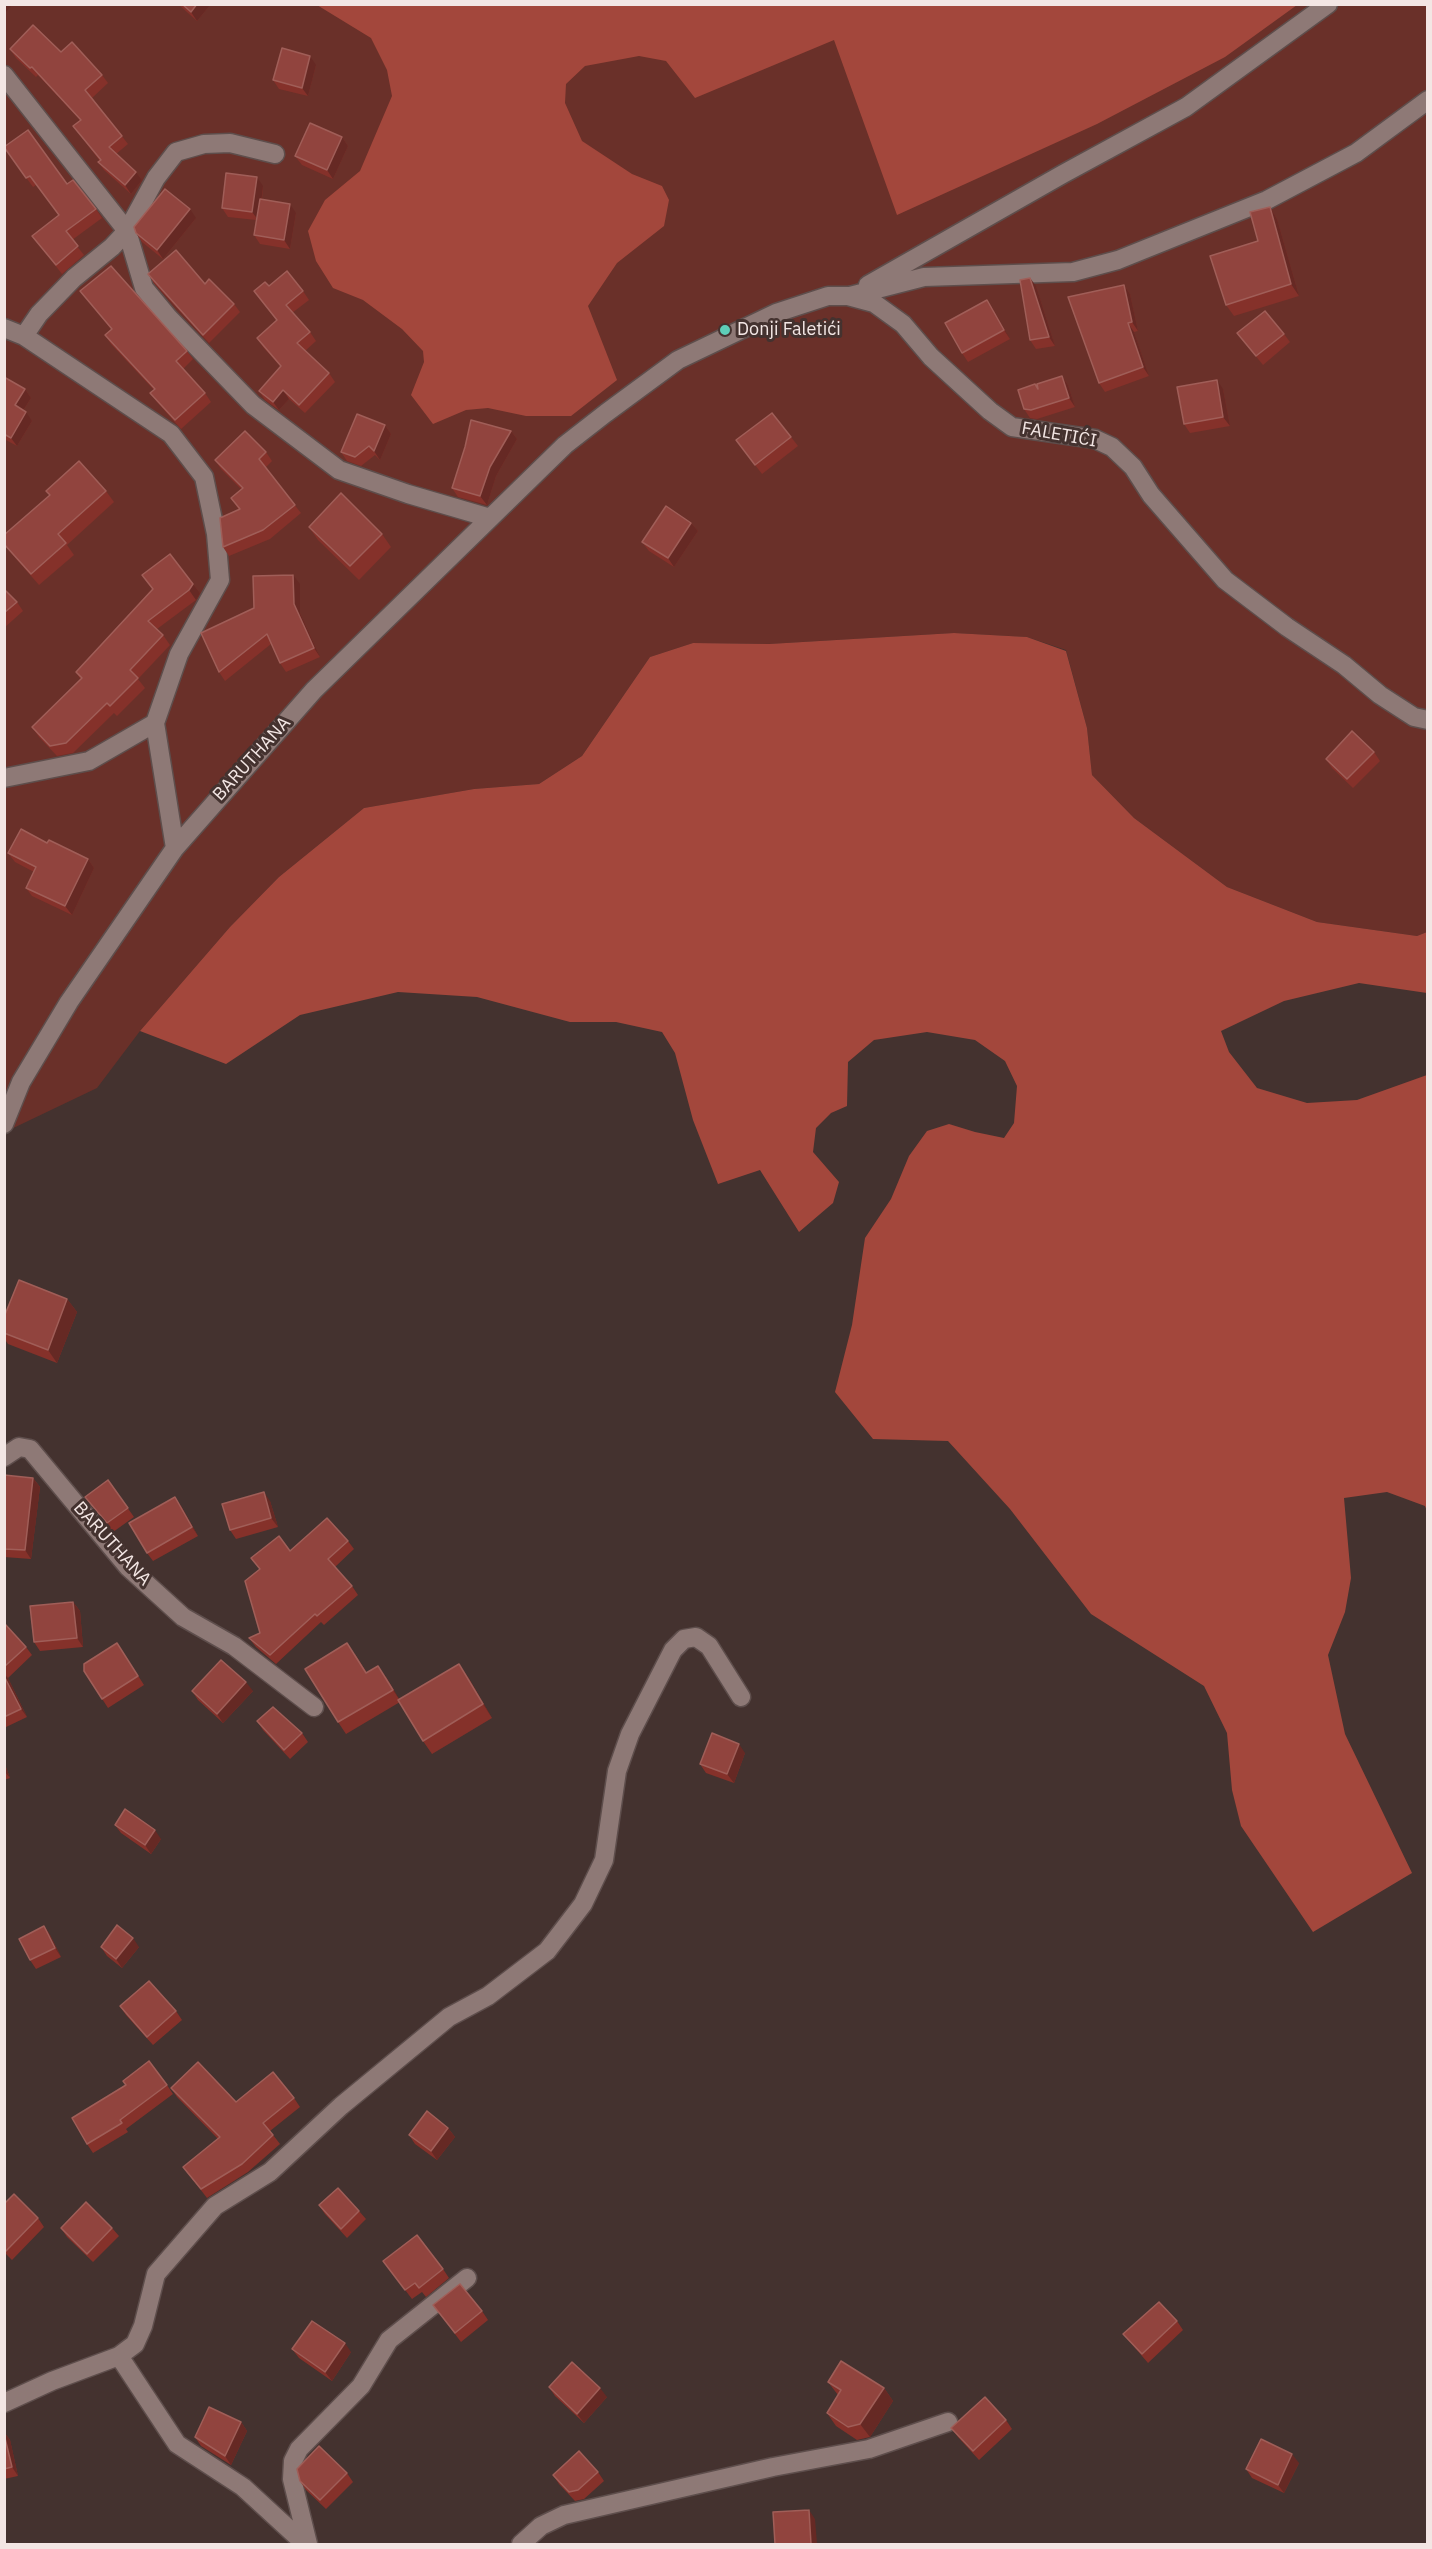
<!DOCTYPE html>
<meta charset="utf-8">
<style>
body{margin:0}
#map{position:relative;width:1432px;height:2549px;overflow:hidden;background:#44322f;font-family:"IBM Plex Sans",sans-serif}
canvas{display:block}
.frame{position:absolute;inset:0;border:6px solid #f3e6e4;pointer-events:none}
</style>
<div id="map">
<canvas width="1432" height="2549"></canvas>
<div class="frame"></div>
</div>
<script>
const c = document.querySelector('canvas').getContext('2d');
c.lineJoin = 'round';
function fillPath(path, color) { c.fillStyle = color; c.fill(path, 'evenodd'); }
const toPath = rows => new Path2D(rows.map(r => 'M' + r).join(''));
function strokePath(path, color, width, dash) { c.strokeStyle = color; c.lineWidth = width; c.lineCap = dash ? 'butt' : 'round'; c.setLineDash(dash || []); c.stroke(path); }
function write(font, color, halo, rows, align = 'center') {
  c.font = font + ' "IBM Plex Sans",sans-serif'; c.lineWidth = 6; c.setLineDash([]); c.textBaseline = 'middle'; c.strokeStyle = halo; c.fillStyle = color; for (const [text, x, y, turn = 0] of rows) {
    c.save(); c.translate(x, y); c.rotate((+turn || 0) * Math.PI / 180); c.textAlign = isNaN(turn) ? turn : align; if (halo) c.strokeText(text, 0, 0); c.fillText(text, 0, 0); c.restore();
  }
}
fillPath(toPath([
 [5,5,1427,5,1427,932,1417,936,1317,922,1227,887,1134,818,1092,775,1087,728,1066,650,1027,637,954,633,769,644,693,643,650,657,582,756,539,784,474,789,364,808,279,877,230,927,140,1031,97,1088,5,1132]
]), '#6a3029');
fillPath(toPath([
 [317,5,1297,5,1225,57,1097,124,897,215,834,40,695,98,666,61,639,56,585,66,566,84,565,103,582,141,632,174,662,186,669,200,664,226,617,263,588,306,617,380,571,416,526,416,488,408,466,410,433,424,411,395,424,362,423,351,402,329,363,300,333,288,316,261,308,231,325,200,360,171,392,96,387,70,371,38],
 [954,633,1027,637,1066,651,1087,728,1092,775,1134,818,1227,887,1317,922,1417,936,1427,932,1427,993,1359,983,1284,1001,1221,1031,1229,1052,1257,1088,1307,1103,1357,1100,1427,1075,1427,1511,1425,1506,1387,1492,1344,1498,1351,1578,1345,1612,1328,1655,1345,1734,1412,1873,1313,1932,1241,1826,1232,1790,1227,1733,1204,1686,1091,1614,1010,1509,948,1441,873,1439,835,1392,852,1325,865,1238,891,1199,909,1156,927,1131,949,1124,975,1132,1004,1138,1014,1123,1017,1086,1005,1061,975,1040,927,1032,874,1040,848,1062,847,1106,831,1113,816,1128,813,1152,839,1182,833,1203,799,1232,760,1170,718,1184,693,1120,675,1053,662,1032,616,1022,570,1022,477,997,398,992,300,1015,226,1064,140,1031,230,927,279,877,364,808,474,789,539,784,582,756,650,657,693,643,769,644]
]), '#a3473c');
const street = toPath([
 [4,75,127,231,144,288,168,317,253,405,339,470,408,494,490,518],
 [868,285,1063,174,1186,107,1328,4],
 [850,296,924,277,1073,272,1118,260,1267,200,1356,153,1428,100],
 [4,328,24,336,171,434,204,477,216,534,220,580,179,654,155,723,175,848],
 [24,336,39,314,74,278,112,247,127,231,156,178,176,152,204,144,230,143,275,154],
 [4,778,89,761,155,723],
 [4,1124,21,1082,69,1002,175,848,314,690,565,445,606,413,678,360,776,313,828,296,848,296,874,303,903,324,931,357,990,411,1012,427,1095,439,1112,447,1133,467,1151,495,1225,580,1287,627,1344,665,1380,695,1414,717,1428,720],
 [4,1457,19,1447,30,1449,128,1567,183,1617,234,1646,314,1707],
 [119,2356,177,2444,243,2487,305,2544],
 [4,2403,52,2381,119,2356,135,2344,143,2326,156,2274,215,2206,270,2172,341,2106,449,2017,488,1996,547,1951,583,1904,604,1860,617,1771,630,1734,673,1650,684,1639,696,1637,709,1646,741,1697],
 [308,2544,292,2479,293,2461,299,2449,361,2386,389,2340,467,2278],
 [521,2544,541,2526,564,2515,773,2467,869,2449,948,2422]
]);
strokePath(street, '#5e4e4c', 21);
strokePath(street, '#8e7976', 18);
fillPath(toPath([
 [178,4,211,4,197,21],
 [10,49,61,52,102,75,108,83,92,98,128,144,116,154,136,172,142,180,131,194,104,170,98,162,100,161,73,126,80,120,38,75,36,77,16,58],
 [316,65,308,96,279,89,273,80],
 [342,137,348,146,333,179,302,165,295,156],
 [4,147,67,184,96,209,102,218,72,240,84,255,62,274,32,236,59,215,36,185,33,187],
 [263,186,262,199,296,213,290,249,260,244,254,235,256,220,228,217,222,208],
 [1270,207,1277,219,1299,296,1234,316,1226,305,1258,241],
 [196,218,163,259,142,242,136,233],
 [148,274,234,304,240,312,209,343,154,283],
 [1124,285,1130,294,1138,331,1134,332,1149,376,1105,392,1099,383],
 [269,286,303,291,309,300,292,313,310,332,316,341,305,351,329,373,335,382,305,413,289,399,279,410,265,400,259,391,281,367,263,347,257,338,277,321,254,291],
 [1036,286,1055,346,1036,349,1030,340],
 [80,291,187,351,193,359,183,369,205,393,211,402,181,429,157,402,150,393,154,390,111,344,105,335,111,329],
 [987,300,993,309,1010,339,968,362,962,353],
 [1237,333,1284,334,1290,342,1263,365],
 [1062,376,1068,385,1075,407,1037,419,1030,418,1024,409,1038,388],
 [4,377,25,389,31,398,23,411,32,421,17,446,4,439],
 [1223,389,1230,426,1190,433,1184,424],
 [385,425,391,434,380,460,375,455,361,466,347,461,341,452],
 [511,431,517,439,496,476,487,505,458,497,452,488],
 [791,437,798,446,762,474,736,440],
 [266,452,272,461,265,468,301,513,270,539,229,556,223,547,239,510,231,498,241,489,221,469,215,460],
 [46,491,106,491,114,502,67,545,74,555,39,585,4,545,4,535,50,495],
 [691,523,698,531,674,567,649,551,642,542],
 [309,527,382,534,391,547,359,580,318,540],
 [142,575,193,584,200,593,196,600,157,629,163,635,170,645,138,679,145,688,117,716,114,713,73,753,57,756,39,737,32,727,81,680,76,672,152,589],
 [300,584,300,613,320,657,286,672,280,663,271,644,225,681,219,672,254,608],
 [4,589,17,602,23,611,4,628],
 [1374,752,1380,761,1353,788,1332,768,1326,759],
 [47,843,88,859,94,868,72,915,32,896,26,888,34,872,15,862,8,853],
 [67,1299,77,1312,57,1363,8,1344,4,1338,4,1317],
 [4,1475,33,1478,40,1487,31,1559,4,1557],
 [108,1480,134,1517,113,1532,85,1497],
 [270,1501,278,1527,236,1539,230,1530],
 [181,1506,198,1536,153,1561,147,1553],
 [348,1541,354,1549,335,1567,352,1586,358,1595,324,1625,321,1622,276,1664,256,1647,249,1638,260,1633,260,1569,251,1558],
 [73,1602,80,1611,83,1647,40,1651,34,1642],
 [4,1625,26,1647,32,1655,8,1678,27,1717,4,1728],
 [123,1652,144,1685,108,1708,84,1671],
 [355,1654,367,1673,386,1677,399,1699,468,1677,492,1718,432,1754,423,1741,400,1702,346,1734,338,1722],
 [192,1691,253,1691,223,1723,198,1700],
 [257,1721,302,1733,308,1742,290,1759,263,1730],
 [745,1753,734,1783,706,1773,700,1764],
 [4,1762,10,1778,4,1780],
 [115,1825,161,1839,151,1854,121,1833],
 [44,1926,50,1935,61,1957,36,1969,30,1960],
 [101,1947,139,1947,122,1968,107,1956],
 [120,2006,176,2011,182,2020,153,2045,126,2015],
 [126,2085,167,2085,173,2094,126,2129,128,2132,93,2153,87,2144],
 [171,2088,236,2102,294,2098,300,2107,270,2131,280,2144,248,2172,207,2198,183,2167,218,2139,177,2097],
 [448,2128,455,2137,437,2160,415,2144,409,2135],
 [4,2204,38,2218,44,2227,12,2260,4,2252],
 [319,2205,359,2211,366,2219,347,2238,325,2214],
 [61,2228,112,2228,119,2236,93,2262,67,2237],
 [383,2261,443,2269,449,2278,426,2297,422,2292,412,2299],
 [433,2305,482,2311,488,2320,461,2342],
 [1177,2321,1183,2330,1148,2363,1130,2342,1123,2334],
 [292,2349,351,2352,332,2381,299,2358],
 [828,2382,884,2388,893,2401,870,2437,857,2440,836,2426,827,2413,838,2395],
 [549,2387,607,2397,584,2423,555,2396],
 [1006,2420,1012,2429,979,2460,958,2437,951,2428],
 [241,2422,247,2431,231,2465,201,2446,195,2437],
 [4,2432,10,2440,18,2476,4,2479],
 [1299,2463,1284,2493,1252,2478,1246,2469],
 [598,2472,604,2481,584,2499,575,2501,559,2484,553,2475],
 [347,2473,353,2482,326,2509,306,2490,300,2481]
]), '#85312a');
fillPath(toPath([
 [4,4,10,4,11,6,4,14],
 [197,4,211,4,197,21,191,12],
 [310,56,316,65,308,96,302,88],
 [342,137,348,146,333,179,327,170],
 [136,172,142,180,131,194,125,185],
 [257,177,263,186,259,221,252,212],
 [290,204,296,213,290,249,284,240],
 [1270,207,1277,219,1299,296,1291,284],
 [190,209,196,218,163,259,157,250],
 [1030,278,1036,286,1055,346,1049,337],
 [1124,285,1130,294,1138,331,1132,322],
 [987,300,993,309,1010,339,1004,330],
 [1128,323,1134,332,1149,376,1143,367],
 [1062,376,1068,385,1075,407,1069,398],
 [1217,380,1223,389,1230,426,1223,417],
 [25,389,31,398,21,414,15,405],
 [283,390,289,399,279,410,273,402],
 [26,412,32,421,17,446,11,438],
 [385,425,391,434,380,460,374,451],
 [511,431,517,439,496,476,487,505,480,496,490,467],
 [691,523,698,531,674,567,668,558],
 [293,575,300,584,300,613,320,657,314,648,294,604],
 [193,584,200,593,196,600,189,590],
 [88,859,94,868,72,915,65,906],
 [67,1299,77,1312,57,1363,48,1350],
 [33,1478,40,1487,31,1559,25,1550],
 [264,1492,270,1501,278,1527,271,1518],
 [175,1497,181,1506,198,1536,192,1527],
 [73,1602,80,1611,83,1647,77,1638],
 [459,1664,468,1677,492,1718,483,1704],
 [378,1666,386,1677,401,1702,393,1690],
 [4,1674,8,1678,27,1717,21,1709],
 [246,1682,253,1691,223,1723,217,1714],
 [739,1744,745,1753,734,1783,727,1774],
 [4,1762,10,1778,4,1771],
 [155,1830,161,1839,151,1854,145,1845],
 [44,1926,50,1935,61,1957,55,1948],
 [133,1938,139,1947,122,1968,116,1959],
 [448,2128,455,2137,437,2160,431,2151],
 [345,2343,351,2352,332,2381,325,2372],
 [600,2388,607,2397,584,2423,577,2414],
 [884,2388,893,2401,870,2437,860,2424],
 [241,2422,247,2431,231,2465,225,2456],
 [4,2432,10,2440,18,2476,12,2467],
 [1292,2454,1299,2463,1284,2493,1278,2485],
 [809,2510,815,2519,817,2544,811,2544]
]), '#662924');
const building = toPath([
 [182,4,197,4,191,12,182,4],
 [33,25,61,52,72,42,102,75,85,90,122,136,109,147,136,172,125,185,98,162,101,160,73,126,81,120,32,67,30,68,10,49,33,25],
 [282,48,310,56,302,88,273,80,282,48],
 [310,123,342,137,327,170,295,156,310,123],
 [28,130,67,184,73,180,96,209,66,231,78,246,56,265,32,236,59,215,30,176,26,178,4,147,28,130],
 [226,173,257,177,252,212,222,208,226,173],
 [165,189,190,209,157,250,136,233,134,227,165,189],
 [260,199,290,204,284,240,254,235,260,199],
 [1270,207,1291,284,1226,305,1210,256,1258,241,1250,212,1270,207],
 [176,250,205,284,209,279,234,304,203,335,148,274,176,250],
 [111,266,187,351,176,361,205,393,175,420,150,393,155,389,105,335,112,329,80,291,111,266],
 [287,271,303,291,286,305,310,332,297,343,329,373,299,405,283,390,273,402,259,391,281,366,257,338,277,320,254,291,265,282,269,286,287,271],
 [1030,278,1049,337,1030,340,1020,280,1030,278],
 [1124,285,1132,322,1128,323,1143,367,1099,383,1068,297,1124,285],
 [987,300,1004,330,962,353,945,323,987,300],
 [1265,311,1284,334,1256,356,1237,333,1265,311],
 [1062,376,1069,398,1031,410,1024,409,1018,390,1035,384,1038,389,1037,384,1062,376],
 [4,377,25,389,15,405,26,412,11,438,4,434,4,377],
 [1217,380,1223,417,1184,424,1177,387,1217,380],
 [772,413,791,437,755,465,736,440,772,413],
 [357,414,385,425,374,451,369,446,355,457,341,452,357,414],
 [471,420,511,431,490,467,480,496,452,488,465,447,471,420],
 [245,431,266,452,259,459,295,505,263,530,223,547,220,518,240,509,231,498,243,488,215,460,245,431],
 [79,461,106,491,58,534,66,543,31,574,4,544,4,535,50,495,46,491,79,461],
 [341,493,382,534,350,566,309,527,341,493],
 [666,506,691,523,668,558,642,542,666,506],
 [170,554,193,584,189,590,148,621,163,635,130,670,138,678,110,706,107,703,66,743,50,746,32,727,82,678,76,672,153,589,142,575,170,554],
 [293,575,294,604,314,648,280,663,267,634,219,672,201,633,254,608,253,576,293,575],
 [4,589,17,602,4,613,4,589],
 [1352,731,1374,752,1347,779,1326,759,1352,731],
 [21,829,47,843,49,840,88,859,65,906,26,888,36,867,8,853,21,829],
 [19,1280,67,1299,48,1350,4,1333,4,1317,19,1280],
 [4,1475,33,1478,25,1550,4,1549,4,1475],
 [108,1480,128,1508,107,1523,85,1497,108,1480],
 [264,1492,271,1518,230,1530,222,1504,264,1492],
 [175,1497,192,1527,147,1553,129,1523,175,1497],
 [327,1518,348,1541,328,1559,352,1586,317,1616,315,1614,270,1655,249,1638,260,1633,245,1581,260,1569,251,1558,279,1536,290,1551,327,1518],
 [73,1602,77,1638,34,1642,30,1606,73,1602],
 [5,1624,26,1647,4,1667,4,1625,5,1624],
 [117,1643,138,1676,102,1699,84,1671,84,1664,117,1643],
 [347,1643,366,1673,378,1666,393,1690,338,1722,305,1669,347,1643],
 [221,1660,246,1682,217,1714,192,1691,221,1660],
 [459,1664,483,1704,423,1741,398,1700,459,1664],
 [4,1676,21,1709,4,1717,4,1676],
 [273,1707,302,1733,284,1750,257,1721,273,1707],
 [712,1733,739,1744,727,1774,700,1764,712,1733],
 [125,1809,155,1830,145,1845,115,1825,125,1809],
 [117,1925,133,1938,116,1959,101,1947,117,1925],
 [44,1926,55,1948,30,1960,19,1939,44,1926],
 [149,1981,176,2011,147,2037,120,2006,149,1981],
 [149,2061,167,2085,120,2120,122,2123,87,2144,72,2118,126,2085,123,2081,149,2061],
 [198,2062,236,2102,273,2072,294,2098,263,2123,273,2135,242,2164,201,2189,183,2167,220,2137,171,2088,198,2062],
 [427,2111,448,2128,431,2151,409,2135,427,2111],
 [338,2188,359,2211,341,2229,319,2205,338,2188],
 [14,2194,38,2218,6,2251,4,2249,4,2204,14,2194],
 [86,2202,112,2228,87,2254,61,2228,86,2202],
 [417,2235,443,2269,419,2288,415,2283,405,2290,383,2261,417,2235],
 [460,2284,482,2311,455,2333,433,2305,460,2284],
 [1159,2302,1177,2321,1142,2354,1123,2334,1159,2302],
 [312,2321,345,2343,325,2372,292,2349,312,2321],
 [841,2361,884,2388,860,2424,848,2427,827,2413,841,2390,828,2382,841,2361],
 [572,2362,600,2388,577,2414,549,2387,572,2362],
 [985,2397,1006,2420,973,2451,951,2428,985,2397],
 [209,2407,241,2422,225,2456,195,2437,209,2407],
 [4,2434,12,2467,4,2469,4,2434],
 [1261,2439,1292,2454,1278,2485,1246,2469,1261,2439],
 [319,2446,347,2473,320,2500,300,2481,297,2469,319,2446],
 [579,2451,598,2472,578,2490,569,2492,553,2475,579,2451],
 [809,2510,811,2544,775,2544,773,2512,809,2510]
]);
fillPath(building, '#91443e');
strokePath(building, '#a05e58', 1.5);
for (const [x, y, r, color] of [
 [725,330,6,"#5eceb8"]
]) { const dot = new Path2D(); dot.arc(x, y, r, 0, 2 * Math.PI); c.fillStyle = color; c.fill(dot); strokePath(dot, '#44322f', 2); }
write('18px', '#f3e6e4', '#44322f', [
 ["Donji Faletići",737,330]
], 'left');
write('18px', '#f3e6e4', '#44322f', [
 ["FALETIĆI",1059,435,10],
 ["BARUTHANA",252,759,-48],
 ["BARUTHANA",112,1544,48]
]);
</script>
